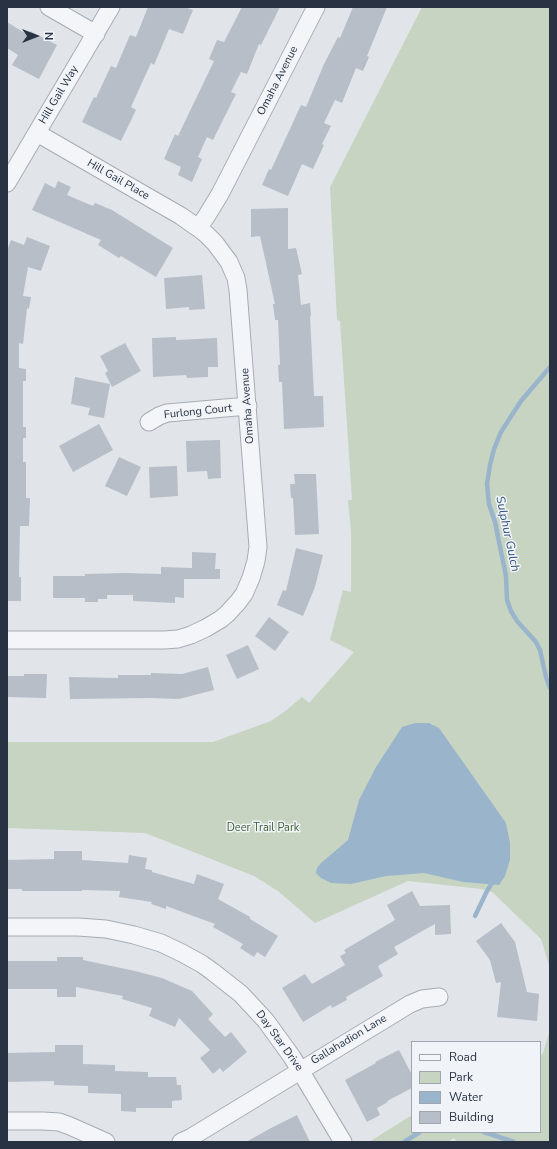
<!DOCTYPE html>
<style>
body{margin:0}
#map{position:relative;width:557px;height:1149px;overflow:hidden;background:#e1e5ea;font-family:"Nunito Sans",sans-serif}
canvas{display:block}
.frame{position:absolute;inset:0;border:8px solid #283243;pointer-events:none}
.legend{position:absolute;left:411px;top:1041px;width:130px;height:92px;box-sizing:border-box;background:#f0f3f7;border:1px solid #a0a6af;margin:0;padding:5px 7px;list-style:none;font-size:12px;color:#283243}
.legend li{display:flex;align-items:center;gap:8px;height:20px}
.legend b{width:20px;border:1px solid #a0a6af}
.north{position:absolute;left:16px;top:16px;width:40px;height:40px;-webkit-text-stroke:3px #f0f3f7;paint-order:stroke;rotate:90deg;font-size:11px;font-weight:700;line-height:16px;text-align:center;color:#283243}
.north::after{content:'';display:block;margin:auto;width:14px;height:18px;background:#283243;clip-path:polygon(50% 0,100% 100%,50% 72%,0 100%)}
</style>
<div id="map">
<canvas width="557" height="1149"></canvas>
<div class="frame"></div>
<ul class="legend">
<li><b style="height:5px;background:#f4f5f8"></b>Road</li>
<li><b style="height:11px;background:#c7d4c1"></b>Park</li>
<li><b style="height:11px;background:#9ab4cc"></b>Water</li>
<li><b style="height:11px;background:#b7bec8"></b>Building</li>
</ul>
<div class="north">N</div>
</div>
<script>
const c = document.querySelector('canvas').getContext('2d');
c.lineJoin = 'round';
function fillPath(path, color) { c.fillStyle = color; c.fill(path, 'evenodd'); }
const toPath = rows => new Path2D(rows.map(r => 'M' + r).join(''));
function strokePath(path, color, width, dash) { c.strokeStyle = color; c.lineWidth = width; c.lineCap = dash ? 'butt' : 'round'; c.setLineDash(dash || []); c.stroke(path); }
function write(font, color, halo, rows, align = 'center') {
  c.font = font + ' "Nunito Sans",sans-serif'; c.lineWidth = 3; c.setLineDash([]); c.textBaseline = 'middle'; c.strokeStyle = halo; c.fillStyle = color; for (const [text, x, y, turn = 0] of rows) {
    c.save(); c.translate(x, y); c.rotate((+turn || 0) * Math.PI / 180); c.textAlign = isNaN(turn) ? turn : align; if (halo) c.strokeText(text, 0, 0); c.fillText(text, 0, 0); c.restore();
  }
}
fillPath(toPath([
 [422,7,550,7,550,969,541,939,492,892,481,889,408,881,315,923,278,891,254,876,145,833,7,828,7,742,213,742,271,721,284,712,302,697,309,703,354,652,330,640,343,590,351,592,351,532,348,500,352,500,340,321,337,320,330,187],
 [550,1030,550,1142,457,1142,454,1138,448,1142,369,1142,412,1115,412,1132,540,1132,540,1056,543,1053]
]), '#c7d4c1');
fillPath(toPath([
 [415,723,429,723,439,728,506,823,510,843,510,860,505,876,499,885,463,882,424,873,386,876,351,884,331,883,321,878,316,873,317,868,321,863,348,840,359,800,376,767,402,727]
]), '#9ab4cc');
strokePath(toPath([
 [550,367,521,401,501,432,494,449,490,465,487,484,489,504,495,522,506,576,507,600,511,611,517,621,536,642,540,650,546,677,550,688],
 [475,916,487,891,494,880],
 [484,1132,514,1142],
 [404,1142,420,1132]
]), '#9ab4cc', 4.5);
fillPath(toPath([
 [148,7,184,7,193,10,183,34,169,29,154,65,151,63,131,107,136,110,121,141,82,122,94,97,96,98,111,66,116,68,130,35,136,37],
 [242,7,280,7,261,45,259,44,247,74,241,72,231,92,236,94,213,140,207,137,198,157,202,159,192,182,178,175,181,167,164,159,175,134,178,136,214,61,209,59,217,40,224,42],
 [353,7,387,7,367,56,369,57,363,71,356,68,342,103,335,100,324,123,331,126,322,144,324,145,313,169,302,164,288,196,262,185,269,169,271,170,301,105,306,107,324,64,338,37,340,38],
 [7,22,28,35,30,31,57,45,39,79,12,65,18,55,7,48],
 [58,181,71,187,67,195,93,206,95,203,112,210,173,248,156,277,121,256,119,258,98,245,101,240,32,210,45,183,55,188],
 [288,208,288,249,296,248,302,274,298,275,301,305,310,303,311,316,310,316,314,396,323,396,324,427,284,429,282,382,279,382,278,365,280,365,278,320,275,320,273,304,275,304,260,236,251,237,251,209],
 [27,237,50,246,41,271,28,267,23,296,31,297,29,309,27,308,23,344,19,343,19,368,26,369,26,381,23,381,23,427,26,427,26,438,23,438,23,462,26,462,26,498,30,498,29,526,20,526,19,577,21,577,21,601,7,601,7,251,11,240,24,245],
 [202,275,205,309,189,310,189,307,166,309,164,278],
 [176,337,176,340,217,338,218,367,208,367,208,377,187,378,186,375,153,377,152,338],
 [125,343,141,371,112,387,105,373,108,371,100,356],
 [75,377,110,384,104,418,88,415,90,408,71,404],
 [99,424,113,450,73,472,59,446],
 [220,440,221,478,208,479,207,471,187,472,186,441],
 [119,457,141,467,127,496,105,486],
 [177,466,178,496,150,498,149,467],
 [294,474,316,474,319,534,295,535,293,498,291,498,290,484,295,484],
 [296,548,323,555,315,587,303,616,277,605,283,590,286,591],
 [192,552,216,553,215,569,220,569,220,579,184,579,184,598,175,597,175,603,133,601,133,595,107,595,107,599,98,599,98,602,85,602,85,598,53,598,53,576,85,576,85,574,125,573,161,574,161,567,192,568],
 [269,617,289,632,275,651,255,636],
 [248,645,259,669,237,679,226,655],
 [208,667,214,690,179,699,151,698,70,699,69,677,118,678,118,675,151,675,151,673,182,674],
 [24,674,47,674,46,698,7,697,7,676,24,676],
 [54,851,82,851,82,860,128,863,129,855,147,858,145,869,152,870,152,872,194,884,197,874,224,884,218,899,250,917,250,919,278,936,265,957,257,952,254,957,240,948,243,944,213,927,215,924,166,906,166,909,151,904,152,902,119,897,120,891,82,890,82,891,22,891,22,889,7,889,7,860,54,859],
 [412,891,420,906,450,905,451,934,435,935,435,924,394,947,398,954,378,966,383,976,346,997,347,1000,332,1008,331,1005,303,1022,282,988,305,974,312,984,345,965,340,956,346,953,344,950,395,920,387,905],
 [501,923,515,942,527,992,539,994,537,1021,497,1017,501,982,496,983,490,960,476,941],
 [57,957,83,957,83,960,135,971,162,978,192,991,213,1014,208,1019,225,1037,231,1032,247,1052,223,1072,220,1068,213,1074,200,1058,210,1050,179,1018,175,1027,149,1016,152,1008,122,999,123,996,76,987,76,997,57,997,57,989,7,989,7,961,57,961],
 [55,1045,83,1045,83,1064,115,1065,115,1071,148,1072,148,1077,176,1077,177,1085,181,1085,182,1100,172,1101,172,1108,136,1108,136,1112,121,1111,121,1094,88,1093,88,1086,54,1085,54,1081,7,1082,7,1053,55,1052],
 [399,1050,412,1075,412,1088,387,1101,388,1102,377,1108,380,1115,367,1122,345,1080,376,1063,375,1062],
 [297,1115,310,1142,246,1142,271,1128]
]), '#b7bec8');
const street = toPath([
 [49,7,96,34],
 [7,183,111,7],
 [198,228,206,217,220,194,316,7],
 [149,422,159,416,167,413,248,406],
 [7,640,164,640,178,639,191,635,206,628,221,619,227,614,238,602,244,594,251,578,256,561,258,547,238,290,236,278,229,262,215,243,206,234,198,228,181,216,37,133],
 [7,927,78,927,106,929,134,935,161,943,182,953,202,964,213,972,241,994,266,1021,292,1057,343,1142],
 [7,1121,43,1121,59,1122,70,1126,106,1142],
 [181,1142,190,1138,410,1004,422,999,439,997]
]);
strokePath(street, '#a6acb5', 19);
strokePath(street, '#f4f5f8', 17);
write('11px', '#283243', '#f0f3f7', [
 ["Omaha Avenue",278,81,-63],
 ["Hill Gail Way",59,95,-59],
 ["Hill Gail Place",118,180,30],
 ["Omaha Avenue",248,406,-94],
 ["Furlong Court",198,412,-6],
 ["Gallahadion Lane",349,1040,-31],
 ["Day Star Drive",279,1041,54]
]);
write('11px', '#3e5f35', '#f0f3f7', [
 ["Deer Trail Park",263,828]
]);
write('italic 12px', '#305379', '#f0f3f7', [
 ["Sulphur Gulch",507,534,78]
]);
</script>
